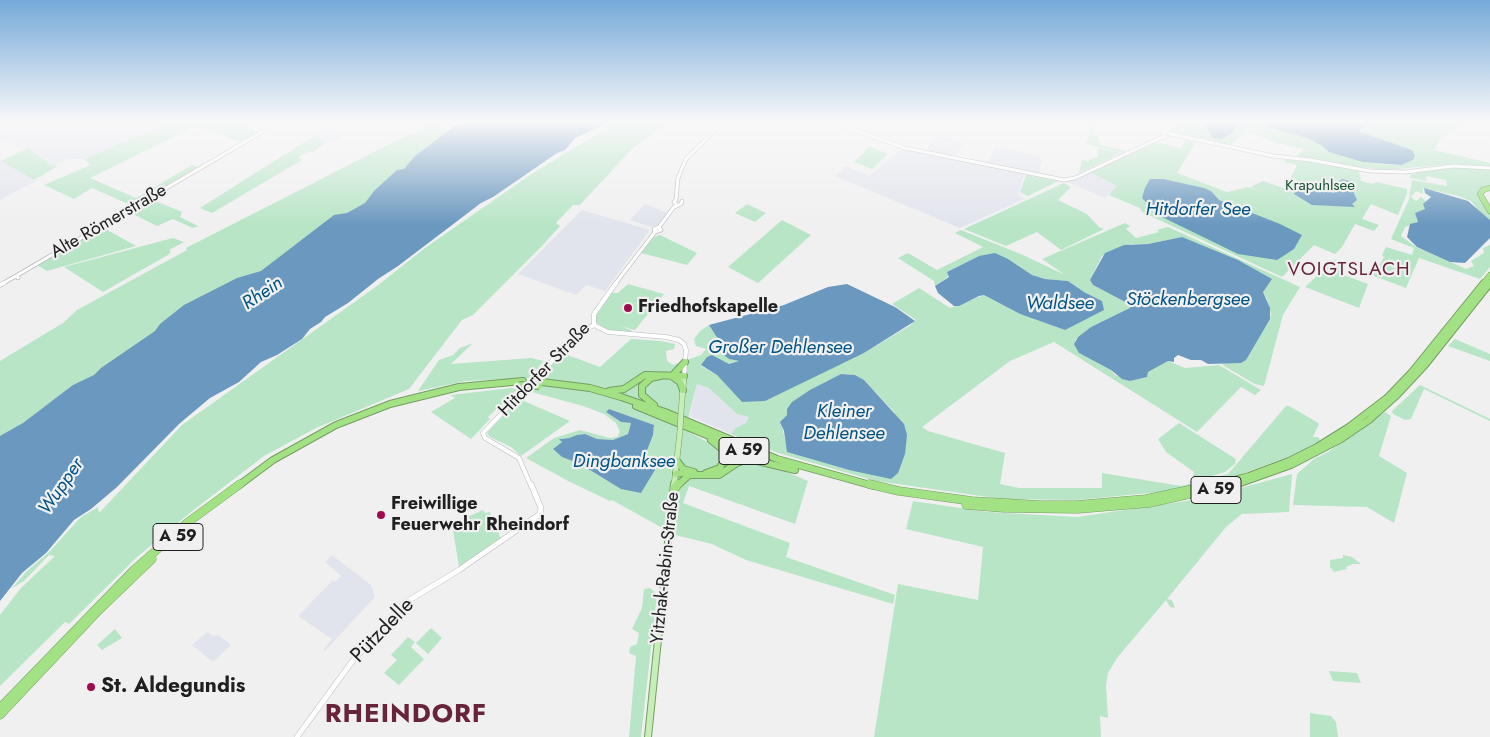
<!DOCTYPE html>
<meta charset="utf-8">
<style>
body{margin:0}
canvas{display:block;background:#f0f0f1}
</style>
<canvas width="1490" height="737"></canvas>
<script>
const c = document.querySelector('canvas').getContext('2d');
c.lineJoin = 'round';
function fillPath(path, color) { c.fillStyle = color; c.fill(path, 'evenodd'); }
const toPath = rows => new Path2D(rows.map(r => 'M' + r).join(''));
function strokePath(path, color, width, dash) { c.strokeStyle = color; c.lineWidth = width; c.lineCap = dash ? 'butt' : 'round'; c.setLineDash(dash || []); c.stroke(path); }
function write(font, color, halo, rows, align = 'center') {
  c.font = font + ' Jost,sans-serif'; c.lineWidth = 4.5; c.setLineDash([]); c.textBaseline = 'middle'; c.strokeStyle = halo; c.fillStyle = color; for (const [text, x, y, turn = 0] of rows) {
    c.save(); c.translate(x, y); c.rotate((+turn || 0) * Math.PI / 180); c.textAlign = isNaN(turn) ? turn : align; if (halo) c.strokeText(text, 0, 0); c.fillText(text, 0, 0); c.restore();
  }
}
fillPath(toPath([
 [1,122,170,122,84,159,68,159,54,165,50,165,26,147,21,149,0,138],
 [327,130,344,135,333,143,330,141,326,143,314,136],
 [935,135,963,142,956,156,926,151],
 [996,146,1039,156,1042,161,1038,174,1025,172,1018,195,1024,199,960,228,835,176,846,166,869,176,903,148,987,164],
 [0,160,36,181,0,200],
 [1090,172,1118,186,1105,198,1067,182],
 [645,204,667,213,657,225,651,227,630,220],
 [582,210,650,230,605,291,586,285,576,295,518,274],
 [697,384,709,388,737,414,749,417,746,423,736,428,731,434,690,416],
 [332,555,371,585,375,597,325,651,323,650,332,639,298,616,333,580,335,582,341,576,325,562],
 [207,632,214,636,218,635,231,645,213,662,192,645]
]), '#e2e4ed');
fillPath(toPath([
 [170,122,230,122,259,132,241,142,196,126,90,178,136,198,192,165,199,168,133,206,92,188,74,199,44,185,90,165,84,159],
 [433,122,463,141,0,494,0,361,63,323,77,310,187,250,186,248],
 [614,122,667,122,630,151,580,205,573,205,556,223,560,226,541,247,473,315,462,320,409,389,316,428,264,456,191,512,137,557,69,624,65,622,0,686,0,615,21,588,55,556,49,555,24,581,11,589,26,572,50,551,81,517,98,507,99,513,182,425,377,286,425,248,530,175,602,131],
 [1184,122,1203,122,1213,138,1224,139,1231,134,1235,126,1243,125,1235,122,1267,122,1266,127,1307,138,1321,145,1329,152,1363,162,1391,165,1401,165,1413,160,1412,150,1363,134,1361,129,1378,122,1465,122,1457,129,1440,138,1434,150,1490,163,1490,166,1451,164,1386,170,1350,166,1296,157,1304,149,1278,143,1248,132,1245,132,1230,146,1171,132],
 [1091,125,1094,126,1101,145,1126,151,1123,153,1086,144],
 [314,136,326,143,313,152,309,151,298,157,302,160,212,213,200,208],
 [1186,139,1196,142,1177,173,1227,192,1248,187,1264,192,1250,187,1263,181,1286,189,1297,180,1291,177,1297,165,1284,162,1287,159,1308,161,1359,170,1361,181,1374,184,1376,182,1407,189,1407,194,1398,215,1371,204,1362,219,1379,225,1374,231,1355,224,1342,247,1335,254,1314,245,1282,277,1142,212,1140,208,1109,195,1117,186,1090,172,1153,142,1162,143,1181,149],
 [870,147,888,154,872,169,854,162],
 [28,148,50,165,58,166,34,180,1,161],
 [1098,148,1121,153,1079,173,1082,160,1089,161,1090,159,1098,157],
 [1454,167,1490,170,1490,187,1481,190,1490,214,1490,220,1479,211,1471,201,1458,196,1423,188,1423,194,1416,191,1411,197,1416,201,1421,197,1426,201,1424,205,1426,209,1415,213,1418,222,1405,227,1401,236,1416,247,1466,269,1474,266,1471,261,1484,253,1483,248,1490,245,1490,267,1480,279,1419,258,1406,288,1374,276,1376,267,1378,268,1384,257,1382,255,1386,247,1412,255,1414,248,1391,239,1409,199,1412,180,1447,186,1446,180,1426,176,1427,181,1411,178,1410,175,1425,171],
 [1026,175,1057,181,1058,181,1028,196,1020,192],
 [1064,183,1071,187,1058,200,1087,214,1099,227,1104,229,1061,250,1037,232,1006,246,964,229],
 [151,199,182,212,180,217,198,226,193,228,173,219,157,226,129,212],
 [747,204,766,213,755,222,735,213],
 [782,220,811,235,758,283,728,267],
 [1125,223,1130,226,1126,229,1136,238,1159,232,1157,230,1168,227,1300,287,1283,315,1264,386,1255,384,1224,366,1221,362,1241,363,1270,319,1271,314,1267,299,1263,292,1182,237,1148,244,1131,244,1102,256,1090,280,1093,285,1129,304,1130,309,1091,327,1078,337,1075,340,1079,353,1111,370,1115,375,1130,381,1147,377,1148,372,1168,361,1185,368,1219,365,1261,390,1255,395,1241,387,1197,432,1054,342,1010,361,922,427,928,431,1005,453,1000,484,1019,488,1102,488,1102,473,1181,486,1228,474,1286,406,1289,406,1317,422,1319,424,1313,437,1318,437,1321,441,1293,455,1234,477,1181,490,1076,500,1002,499,876,481,778,453,731,434,736,428,746,423,749,417,737,414,709,388,697,384,685,430,713,445,720,453,728,451,745,463,765,463,808,481,795,524,689,486,683,503,790,543,786,557,895,595,893,604,746,560,712,544,675,535,612,500,610,501,570,482,526,458,554,438,580,430,610,438,617,437,620,432,616,423,604,414,583,406,528,391,562,353,600,367,631,339,661,341,675,344,674,349,666,351,667,361,673,365,701,355,706,349,696,346,694,339,700,331,709,325,718,339,710,349,715,349,729,359,739,361,729,364,715,357,701,366,717,375,742,402,821,373,864,353,909,326,916,320,892,304,919,288,950,308,984,295,1020,314,1065,330,1102,301,1084,292,1068,281,1045,279,1032,275,1008,259,979,256,947,272,949,276,935,286,934,281,898,258,908,253,937,270,983,247,955,233,961,230,1023,255,1065,275,1042,259],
 [841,374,855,375,864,380,895,413,849,470,788,452,782,427,783,419,787,415],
 [609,409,654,425,653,435,646,453,647,456,654,460,655,470,641,493,604,479,580,464,562,457,554,448,562,442,561,438,569,438,578,435,585,434,597,439,613,440,628,434,631,423,621,422,606,412],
 [102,227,136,246,47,271,37,265],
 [660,235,697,253,687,265,641,253,654,237],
 [173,238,184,242,169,250,171,252,168,255,103,292,64,267],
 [1334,260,1345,263,1341,274,1368,284,1359,308,1305,287],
 [628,284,664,294,635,330,620,326,631,330,632,333,610,330,602,327,596,322,595,317,612,293,618,293],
 [1455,339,1490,354,1490,361,1448,346],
 [473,343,451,364,531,358,544,361,529,378,466,381,418,391,439,360,453,355,460,348],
 [1420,385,1490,419,1490,421,1424,389,1411,419,1405,420,1393,414,1392,411],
 [511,388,518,389,488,417,490,419,471,439,431,412,455,398,450,395],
 [519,399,570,421,521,456,511,447,490,437,487,433],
 [1385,412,1391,416,1379,456,1407,473,1394,523,1367,507,1293,505,1297,474,1314,459,1328,452],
 [1179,423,1236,459,1235,464,1225,472,1191,482,1194,472,1166,452,1158,439],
 [1292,474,1289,512,1242,514,1226,527,1167,599,1172,600,1175,608,1170,607,1166,600,1117,658,1108,673,1106,685,1108,718,1100,716,1101,737,874,737,898,584,978,600,983,547,906,529,913,501,987,512,1077,517,1200,499],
 [483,510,485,513,490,512,501,539,459,567,452,524],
 [1343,555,1352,557,1361,564,1353,564,1346,567,1347,569,1334,572,1330,567,1330,560,1343,558],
 [650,588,657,594,641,737,629,737,636,656,629,653,630,647,637,644,639,633,632,629,642,608,644,589],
 [431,628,442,638,428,654,416,643],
 [115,629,122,638,102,650,97,645],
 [408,637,415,642,411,647,424,659,399,685,384,673,397,660,391,655],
 [1329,671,1357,673,1361,683,1333,681],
 [1310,713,1331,716,1336,722,1338,737,1310,737]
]), '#b8e5c6');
fillPath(toPath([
 [460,122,606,122,599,127,575,138,565,150,557,153,493,197,481,203,398,266,378,279,348,303,325,317,321,322,310,329,302,339,277,355,261,362,239,382,210,398,179,424,117,487,91,509,74,520,46,553,22,573,0,601,0,436,23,423,73,385,94,375,101,368,155,331,160,324,184,305,237,278,261,271,334,215,347,213,365,203,374,191,397,170,404,169,415,156],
 [1203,122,1235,122,1244,124,1242,126,1235,126,1234,132,1222,139,1213,138],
 [1267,122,1378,122,1361,129,1360,132,1412,150,1415,155,1413,160,1401,165,1363,162,1329,152,1321,145,1307,138,1274,129,1270,129,1264,125],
 [1150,179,1163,179,1204,188,1211,191,1219,200,1280,224,1302,235,1294,249,1277,260,1238,254,1158,215,1142,198,1145,188],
 [1342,179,1350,181,1357,187,1353,191,1357,200,1352,204,1355,207,1312,205,1294,194,1296,189,1306,187,1335,193,1337,183],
 [1424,188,1468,201,1490,220,1490,238,1465,263,1450,262,1430,253,1417,247,1407,237,1410,224,1418,222,1415,213,1425,209,1423,204,1431,197,1425,193],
 [1182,237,1238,260,1272,279,1263,292,1270,308,1270,319,1246,360,1241,363,1208,364,1201,360,1191,360,1178,355,1174,358,1174,362,1168,361,1148,372,1147,377,1130,381,1122,379,1111,370,1079,353,1074,344,1078,337,1091,327,1130,308,1129,304,1093,285,1090,280,1105,253,1124,245,1148,244],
 [995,253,1008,259,1032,275,1045,279,1068,281,1084,292,1102,301,1104,310,1065,330,1020,314,984,295,979,296,959,306,954,306,938,293,935,286,949,277,947,272,979,256],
 [847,284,895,307,915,321,864,353,765,401,742,402,717,375,701,365,707,357,712,355,729,364,739,361,729,359,715,349,710,349,718,339,709,325,784,305,828,287],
 [841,374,855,375,864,380,904,424,907,435,905,454,898,473,891,479,849,470,787,452,784,431,780,422,787,415,787,409,792,402,810,390],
 [609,409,654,425,653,435,646,453,647,456,655,461,655,470,641,493,621,489,580,464,562,457,553,449,562,442,559,439,569,438,577,435,585,434,597,439,613,440,628,434,631,423,621,422,606,412]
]), '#6a98bf');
const minorFar2 = toPath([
 [832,122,905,148,1064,180,1075,178,1160,138,1166,137],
 [1163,132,1179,122],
 [1171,134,1273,156,1310,160,1370,171,1406,172,1453,166,1490,168],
 [1166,137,1162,133,1167,132,1172,135],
 [676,204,674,202,676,200,678,178,686,159,723,122],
 [655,232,661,230,659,227,674,207,681,204,682,201],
 [16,276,279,122],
 [2,284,14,277,18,276,18,278],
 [615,284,655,232,654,229,659,227]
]);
const minorFar1 = toPath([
 [0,285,4,283],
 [594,325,608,332,666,337,679,340,684,344,686,350,684,376],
 [594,325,594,314,616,283],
 [531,486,519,458,485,438,483,433,579,333,594,325]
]);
const minor = toPath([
 [297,737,351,663,403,604,459,570,540,514,541,508,531,484]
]);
const majorFar1 = toPath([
 [681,412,684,376],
 [674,486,680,431]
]);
const major = toPath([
 [648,737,674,484]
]);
const highwayFar2 = toPath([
 [1490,188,1483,190,1480,194,1490,211],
 [1483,284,1490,275]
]);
const highwayFar1 = toPath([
 [674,374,685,362],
 [673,377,680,382,683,390],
 [542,382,590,388,621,397,665,412,777,459,874,486],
 [609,391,624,389,645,375,684,376],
 [654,405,642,395,642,386,651,378,660,376],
 [636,406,719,440],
 [677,461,683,469,694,472],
 [706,473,720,468,725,457,722,449,711,440],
 [676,474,688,472],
 [238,486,273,460,336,425,390,404,459,387,523,381],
 [677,486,689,475,719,475,737,463,749,459,795,470],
 [1212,486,1249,476,1289,461,1317,447,1349,427,1387,398,1412,372,1484,283],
 [1232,486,1291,465,1341,439,1369,420,1397,395,1425,365,1490,283]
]);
const highway = toPath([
 [869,484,899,491,972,501,1040,505,1076,505,1146,499,1217,484],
 [675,488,678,484],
 [966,505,1004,508,1078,509,1149,503,1235,484],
 [0,708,134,570,187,523,240,484],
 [0,715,99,610,152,559]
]);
strokePath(minorFar2, '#b9babb', 4.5);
strokePath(minorFar1, '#b9babb', 5);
strokePath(minor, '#b9babb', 6);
strokePath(majorFar1, '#749e62', 6);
strokePath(major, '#749e62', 8);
strokePath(highwayFar2, '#749e62', 6);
strokePath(highwayFar1, '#749e62', 8);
strokePath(highway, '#749e62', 9);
strokePath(minorFar2, '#fff', 3);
strokePath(minorFar1, '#fff', 4);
strokePath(minor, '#fff', 5);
strokePath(majorFar1, '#c7eeb6', 5);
strokePath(major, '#c7eeb6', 6);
strokePath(highwayFar2, '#a2e285', 5);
strokePath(highwayFar1, '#a2e285', 6);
strokePath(highway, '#a2e285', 8);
const majorBridge = toPath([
 [680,431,681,412]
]);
const highwayBridge = toPath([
 [519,385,539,386]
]);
strokePath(majorBridge, '#749e62', 6, []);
strokePath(highwayBridge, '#749e62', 8, []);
strokePath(majorBridge, '#c7eeb6', 5);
strokePath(highwayBridge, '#a2e285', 6);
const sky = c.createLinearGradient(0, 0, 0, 225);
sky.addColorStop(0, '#75a9d8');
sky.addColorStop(0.54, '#f8f8f9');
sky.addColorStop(1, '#f8f8f900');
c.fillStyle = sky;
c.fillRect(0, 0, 1490, 225);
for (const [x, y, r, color] of [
 [628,308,5,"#a00b50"],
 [381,515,5,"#a00b50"],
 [91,687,5,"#a00b50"]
]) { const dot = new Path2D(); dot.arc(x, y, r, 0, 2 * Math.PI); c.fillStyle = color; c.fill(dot); strokePath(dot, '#f0f0f1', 2); }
write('15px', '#165331', '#f0f0f1', [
 ["Krapuhlsee",1320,186]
]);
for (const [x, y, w] of [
 [744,451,50],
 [1216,490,50],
 [178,537,50]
]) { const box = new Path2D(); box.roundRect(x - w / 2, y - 13.5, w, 27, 4); c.fillStyle = '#f0f0f1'; c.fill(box); strokePath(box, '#202020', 1); }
write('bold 16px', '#202020', null, [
 ["A 59",744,451],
 ["A 59",1216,490],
 ["A 59",178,537]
]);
write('18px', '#202020', '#f0f0f1', [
 ["Alte Römerstraße",109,222,-30],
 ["Hitdorfer Straße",545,370,-46],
 ["Yitzhak-Rabin-Straße",666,568,-84]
]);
write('bold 18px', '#202020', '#f0f0f1', [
 ["Friedhofskapelle",638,308],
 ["Freiwillige",391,505],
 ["Feuerwehr Rheindorf",391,526]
], 'left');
write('italic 19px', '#025385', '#f0f0f1', [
 ["Hitdorfer See",1198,210],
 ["Rhein",263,294,-34],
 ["Stöckenbergsee",1188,300],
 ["Waldsee",1060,304],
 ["Großer Dehlensee",780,348],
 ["Kleiner",844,412],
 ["Dehlensee",844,434],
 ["Dingbanksee",624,462],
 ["Wupper",62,487,-55]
]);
c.letterSpacing = '1px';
write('19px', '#68243b', '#f0f0f1', [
 ["VOIGTSLACH",1349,270]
]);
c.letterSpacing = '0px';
write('21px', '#202020', '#f0f0f1', [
 ["Pützdelle",383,631,-46]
]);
write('bold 21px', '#202020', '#f0f0f1', [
 ["St. Aldegundis",101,687]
], 'left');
c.letterSpacing = '1px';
write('bold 26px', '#68243b', '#f0f0f1', [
 ["RHEINDORF",406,716]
]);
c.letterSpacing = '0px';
</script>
